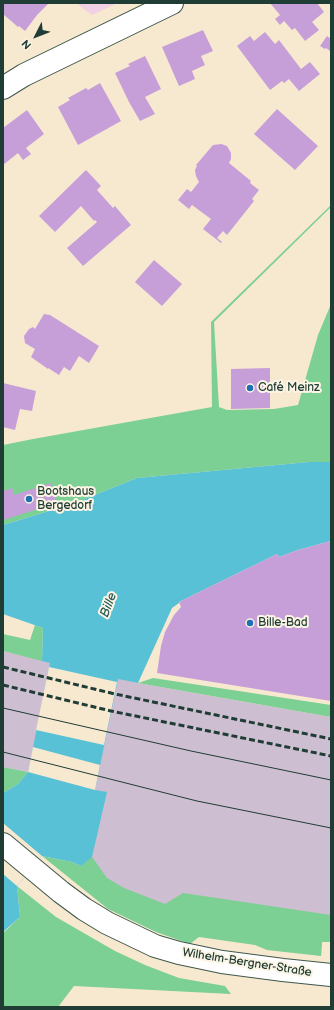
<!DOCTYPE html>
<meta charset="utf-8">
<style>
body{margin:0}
#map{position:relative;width:334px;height:1010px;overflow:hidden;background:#f7e8d0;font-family:"Balsamiq Sans",sans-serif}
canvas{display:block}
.frame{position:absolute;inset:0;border:4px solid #1f3d34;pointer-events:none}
.north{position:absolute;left:16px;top:16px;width:40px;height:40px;-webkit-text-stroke:3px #fcf5e5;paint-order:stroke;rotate:228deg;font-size:11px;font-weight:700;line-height:16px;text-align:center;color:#1f3d34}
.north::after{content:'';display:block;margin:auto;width:14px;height:18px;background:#1f3d34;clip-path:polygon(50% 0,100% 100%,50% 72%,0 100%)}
</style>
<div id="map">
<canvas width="334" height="1010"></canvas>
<div class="frame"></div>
<div class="north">N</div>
</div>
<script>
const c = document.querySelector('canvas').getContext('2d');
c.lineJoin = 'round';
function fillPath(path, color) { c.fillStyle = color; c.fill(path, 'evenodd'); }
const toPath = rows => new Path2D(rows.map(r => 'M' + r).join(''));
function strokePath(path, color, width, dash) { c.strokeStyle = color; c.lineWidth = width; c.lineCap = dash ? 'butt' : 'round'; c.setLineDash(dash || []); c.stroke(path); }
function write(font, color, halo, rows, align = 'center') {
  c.font = font + ' "Balsamiq Sans",sans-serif'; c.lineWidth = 4; c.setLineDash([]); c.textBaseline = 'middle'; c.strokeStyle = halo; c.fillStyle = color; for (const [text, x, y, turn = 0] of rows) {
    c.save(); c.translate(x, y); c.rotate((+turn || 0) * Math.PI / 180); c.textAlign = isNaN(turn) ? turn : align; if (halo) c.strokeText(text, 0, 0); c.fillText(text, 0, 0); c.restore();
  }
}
fillPath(toPath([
 [76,3,118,3,92,15]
]), '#f1d0e3');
fillPath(toPath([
 [3,651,138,683,331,717,331,942,322,942,321,956,247,939,153,908,81,867,95,790,28,772,3,767]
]), '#cebed1');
fillPath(toPath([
 [331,205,331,207,214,322,219,407,227,410,274,409,298,405,318,335,331,304,331,462,309,462,137,478,72,504,3,525,3,445,33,439,212,407,211,322],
 [35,625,43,628,42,661,3,651,3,634,30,640],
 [153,678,331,705,331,717,138,683],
 [3,767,28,772,18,784,3,793],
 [42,856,72,862,81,866,92,857,107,878,124,888,165,904,183,893,331,915,331,942,322,942,321,956,267,950,255,945,199,937,190,944,156,932,108,909],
 [17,886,56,917,115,951,145,965,179,978,225,986,231,994,74,986,58,1007,3,1007,3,933,20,917]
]), '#7cd093');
fillPath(toPath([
 [309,462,331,462,331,541,298,550,279,557,277,554,179,602,179,603,172,608,138,683,118,679,95,790,107,792,92,857,81,866,72,862,42,856,17,886,20,917,3,932,3,793,18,784,28,772,50,663,42,661,43,628,3,614,3,525,72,504,137,478]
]), '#58c1d5');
fillPath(toPath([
 [49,667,117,682,104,745,36,730],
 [33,747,100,765,95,790,28,772],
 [3,823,42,856,17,886,3,874]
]), '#f7e8d0');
fillPath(toPath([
 [3,3,49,3,37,15,25,31,19,26,18,27,3,14],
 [270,3,317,3,324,12,312,22,319,30,305,41,295,28,292,30,284,21,280,25,275,19,280,15],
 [203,30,213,51,201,56,205,65,192,71,195,79,179,86,162,47],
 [265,32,275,44,279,40,301,69,310,62,320,74,299,91,289,79,284,83,282,81,270,90,237,46,250,36,254,41],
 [327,36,331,39,330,51,326,48,325,49,320,46],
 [145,56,161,89,145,97,155,114,140,121,129,102,115,73,130,66,128,64],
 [100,83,121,121,78,145,58,107,70,100,68,98,86,88,88,90],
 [277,109,318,146,295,170,254,134],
 [27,110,44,134,26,148,31,154,23,160,18,153,3,165,3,128],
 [221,144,227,146,231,153,231,159,229,163,251,181,250,183,259,190,252,199,254,201,227,235,223,231,217,238,222,242,221,243,203,229,211,219,192,205,189,209,178,200,187,189,191,192,199,182,196,176,195,170,197,166,196,165,213,145],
 [86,170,101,186,97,190,113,208,115,206,131,225,83,266,67,248,97,222,95,220,94,221,81,206,55,232,39,216],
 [154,260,182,284,162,306,135,282],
 [44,314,50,315,99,346,89,363,79,356,70,371,64,367,59,375,48,368,48,369,31,357,35,349,25,343,24,336,29,329,33,327,35,329],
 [270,368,270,408,231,409,231,369],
 [3,383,36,391,32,411,20,409,15,430,3,427],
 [51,483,57,503,3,520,3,491,12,488,14,495],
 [331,541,331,701,157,673,161,646,165,632,174,615,181,607,179,602,277,554,279,557,298,550]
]), '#c69fd9');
const minor = toPath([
 [3,88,24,75,172,3],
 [3,844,61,892,84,909,107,923,155,946,179,953,222,962,283,970,331,975]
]);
strokePath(minor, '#3f574b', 24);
strokePath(minor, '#fff', 22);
strokePath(toPath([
 [3,708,191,751,331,780],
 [3,752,197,801,331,828]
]), '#1f3d34', 1);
strokePath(toPath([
 [3,667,115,694,331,739],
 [3,685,111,711,331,756]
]), '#1f3d34', 3, [6, 3]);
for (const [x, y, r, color] of [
 [250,388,4,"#1f6fb2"],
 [29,499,4,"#1f6fb2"],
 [250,623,4,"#1f6fb2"]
]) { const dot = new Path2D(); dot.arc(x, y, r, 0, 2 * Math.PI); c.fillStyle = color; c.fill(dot); strokePath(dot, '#fcf5e5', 1.5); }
write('12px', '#1f3d34', '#fcf5e5', [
 ["Café Meinz",258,388],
 ["Bootshaus",37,492],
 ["Bergedorf",37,506],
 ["Bille-Bad",258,623]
], 'left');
write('12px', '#1f3d34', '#fcf5e5', [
 ["Wilhelm-Bergner-Straße",247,963,9]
]);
write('italic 13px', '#2d5e5c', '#fcf5e5', [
 ["Bille",109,605,-69]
]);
</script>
